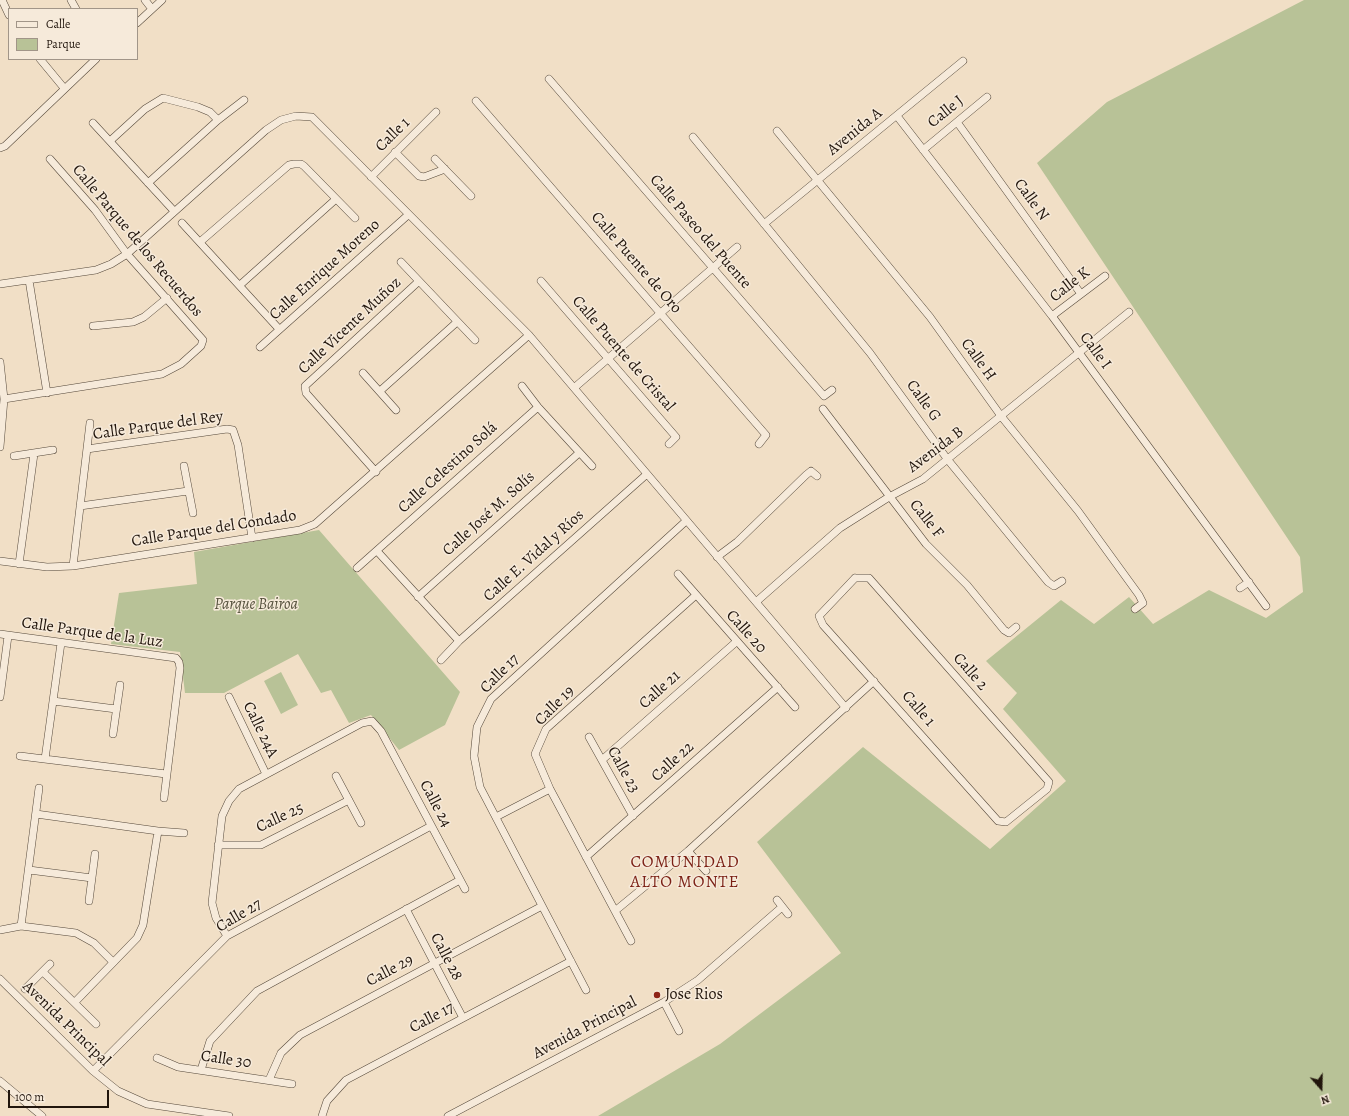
<!DOCTYPE html>
<meta charset="utf-8">
<style>
body{margin:0}
#map{position:relative;width:1349px;height:1116px;overflow:hidden;background:#f1dfc6;font-family:Alegreya,serif}
canvas{display:block}
.legend{position:absolute;left:8px;top:8px;width:130px;height:52px;box-sizing:border-box;background:#f6eada;border:1px solid #a19588;margin:0;padding:5px 7px;list-style:none;font-size:12px;color:#21150c}
.legend li{display:flex;align-items:center;gap:8px;height:20px}
.legend b{width:20px;border:1px solid #a19588}
.north{position:absolute;left:1301px;top:1068px;width:40px;height:40px;-webkit-text-stroke:3px #f6eada;paint-order:stroke;rotate:160deg;font-size:11px;font-weight:700;line-height:16px;text-align:center;color:#21150c}
.north::after{content:'';display:block;margin:auto;width:14px;height:18px;background:#21150c;clip-path:polygon(50% 0,100% 100%,50% 72%,0 100%)}
.scale{position:absolute;left:8px;top:1090px;width:101px;height:18px;box-sizing:border-box;border:2px solid #21150c;border-top:0;padding-left:5px;font-size:12px;line-height:14px;white-space:nowrap;color:#21150c;-webkit-text-stroke:3px #f6eada;paint-order:stroke}
</style>
<div id="map">
<canvas width="1349" height="1116"></canvas>
<ul class="legend">
<li><b style="height:5px;background:#f6eada"></b>Calle</li>
<li><b style="height:11px;background:#b8c297"></b>Parque</li>
</ul>
<div class="north">N</div>
<div class="scale">100 m</div>
</div>
<script>
const c = document.querySelector('canvas').getContext('2d');
c.lineJoin = 'round';
function fillPath(path, color) { c.fillStyle = color; c.fill(path, 'evenodd'); }
const toPath = rows => new Path2D(rows.map(r => 'M' + r).join(''));
function strokePath(path, color, width, dash) { c.strokeStyle = color; c.lineWidth = width; c.lineCap = dash ? 'butt' : 'round'; c.setLineDash(dash || []); c.stroke(path); }
function write(font, color, halo, rows, align = 'center') {
  c.font = font + ' Alegreya,serif'; c.lineWidth = 3; c.setLineDash([]); c.textBaseline = 'middle'; c.strokeStyle = halo; c.fillStyle = color; for (const [text, x, y, turn = 0] of rows) {
    c.save(); c.translate(x, y); c.rotate((+turn || 0) * Math.PI / 180); c.textAlign = isNaN(turn) ? turn : align; if (halo) c.strokeText(text, 0, 0); c.fillText(text, 0, 0); c.restore();
  }
}
fillPath(toPath([
 [1304,0,1349,0,1349,1116,598,1116,720,1044,841,953,757,842,863,747,990,849,1066,781,1003,709,1017,693,986,661,1061,600,1094,624,1129,597,1153,624,1209,590,1266,618,1303,592,1300,557,1037,163,1107,102],
 [319,530,460,692,445,725,399,750,371,715,349,723,331,690,321,693,298,654,224,693,185,693,180,652,111,644,119,593,197,584,194,552],
 [281,672,298,705,281,714,264,681]
]), '#b8c297');
const minor = toPath([
 [2,0,9,15],
 [71,0,76,9],
 [145,0,152,9],
 [137,23,162,0],
 [40,59,64,88],
 [549,79,824,396,832,390],
 [476,101,766,435,759,444],
 [897,116,1052,316,1266,606],
 [957,122,1081,294],
 [93,123,174,211],
 [777,131,930,317,1001,416,1078,511,1139,595,1143,603,1135,609],
 [693,137,870,353,948,460,1048,582,1054,586,1062,581],
 [110,141,145,109,163,98,198,107,210,112,218,120],
 [0,148,5,146,96,59],
 [923,150,987,97],
 [395,152,419,176,424,177,445,169],
 [435,159,471,196],
 [371,177,436,112],
 [148,183,218,120,244,100],
 [182,223,279,329],
 [764,224,963,61],
 [200,242,289,165,294,164,301,164,304,166,355,218],
 [401,262,475,340],
 [29,280,47,393],
 [541,281,676,437,669,444],
 [0,284,96,270,111,264,127,254,266,130,281,120,296,116,312,117,529,335,846,708],
 [240,285,336,199],
 [1052,316,1105,276],
 [93,326,133,322,144,317,167,298],
 [260,347,408,215],
 [0,362,4,399,0,447],
 [363,373,396,410],
 [522,386,538,407,592,466],
 [574,388,737,247],
 [380,391,457,322],
 [4,399,162,374,181,364,201,346,203,340,127,254,95,210,50,159],
 [823,409,926,544,967,585,1004,630,1009,633,1016,627],
 [87,449,227,429,233,430,238,445,252,538],
 [14,456,53,450],
 [184,466,193,513],
 [376,472,306,393,305,386,418,282],
 [80,506,188,491],
 [377,551,459,641],
 [717,557,737,542,806,475,811,471,817,476],
 [0,561,47,567,73,566,300,530,315,524,529,335],
 [19,564,34,454],
 [73,566,90,423],
 [357,568,538,407],
 [678,574,795,707],
 [855,578,869,578,1049,782,1047,789,1006,822,998,821,823,625,819,616,855,578],
 [1240,588,1249,582],
 [418,597,579,453],
 [756,602,840,528,889,497,923,479,1129,312],
 [0,634,176,658,179,662,180,668,164,798],
 [441,660,459,641,647,474],
 [0,697,8,636],
 [229,697,266,774],
 [53,701,116,709],
 [113,734,120,685],
 [589,737,633,816],
 [20,756,166,774],
 [45,759,61,643],
 [602,760,736,642],
 [336,776,361,823],
 [36,814,158,831,184,833],
 [496,817,550,789],
 [218,845,261,845,349,800],
 [688,851,706,871],
 [586,857,778,687],
 [29,870,92,878],
 [777,900,788,914],
 [89,901,95,854],
 [406,909,463,1018],
 [615,911,688,851,874,681],
 [21,926,39,788],
 [0,930,21,926,76,933,94,943,113,962],
 [227,936,216,918,212,903,222,816,229,801,239,789,362,723,372,721,381,731,465,889],
 [631,941,550,789,535,754,546,729,696,595],
 [43,972,96,1024],
 [0,979,93,1071,118,1091,147,1104,229,1116],
 [25,989,50,964],
 [586,990,480,787,474,756,477,727,491,699,686,521],
 [75,1002,137,938,143,925,158,831],
 [664,1002,679,1031],
 [157,1058,178,1067,292,1084],
 [201,1070,210,1041,257,991,460,880],
 [93,1071,227,936,431,826],
 [269,1080,281,1053,300,1035,542,906],
 [0,1081,42,1116],
 [322,1116,327,1101,346,1080,571,961],
 [448,1116,664,1002,698,980,782,907]
]);
strokePath(minor, '#55483a', 8);
strokePath(minor, '#f6eada', 7);
for (const [x, y, r, color] of [
 [657,995,4,"#8f2418"]
]) { const dot = new Path2D(); dot.arc(x, y, r, 0, 2 * Math.PI); c.fillStyle = color; c.fill(dot); strokePath(dot, '#f6eada', 1.5); }
write('16px', '#21150c', '#f6eada', [
 ["Calle J",946,112,-39],
 ["Avenida A",855,132,-39],
 ["Calle 1",393,135,-45],
 ["Calle N",1031,200,54],
 ["Calle Paseo del Puente",700,232,49],
 ["Calle Parque de los Recuerdos",137,241,50],
 ["Calle Puente de Oro",636,263,49],
 ["Calle Enrique Moreno",325,270,-42],
 ["Calle K",1070,285,-38],
 ["Calle Vicente Muñoz",350,326,-43],
 ["Calle I",1095,351,53],
 ["Calle Puente de Cristal",623,354,49],
 ["Calle H",978,360,54],
 ["Calle G",923,401,54],
 ["Calle Parque del Rey",158,426,-8],
 ["Avenida B",936,450,-37],
 ["Calle Celestino Solá",448,468,-42],
 ["Calle José M. Solís",489,514,-42],
 ["Calle F",926,519,51],
 ["Calle Parque del Condado",214,529,-9],
 ["Calle E. Vidal y Ríos",534,556,-42],
 ["Calle 20",746,632,48],
 ["Calle Parque de la Luz",92,633,8],
 ["Calle 2",970,672,49],
 ["Calle 17",500,674,-45],
 ["Calle 21",660,690,-42],
 ["Calle 19",555,706,-45],
 ["Calle 1",918,709,49],
 ["Calle 24A",260,730,64],
 ["Calle 22",673,762,-42],
 ["Calle 23",623,770,61],
 ["Calle 24",435,804,62],
 ["Calle 25",280,818,-25],
 ["Calle 27",239,916,-31],
 ["Calle 28",446,957,62],
 ["Calle 29",390,971,-28],
 ["Calle 17",432,1018,-28],
 ["Avenida Principal",66,1024,44],
 ["Avenida Principal",585,1028,-28],
 ["Calle 30",226,1060,8]
]);
write('italic 16px', '#56523d', '#f6eada', [
 ["Parque Bairoa",256,605]
]);
write('16px', '#21150c', '#f6eada', [
 ["Jose Rios",665,995]
], 'left');
c.letterSpacing = '1px';
write('17px', '#7a1f14', '#f6eada', [
 ["COMUNIDAD",685,863],
 ["ALTO MONTE",685,883]
]);
c.letterSpacing = '0px';
</script>
